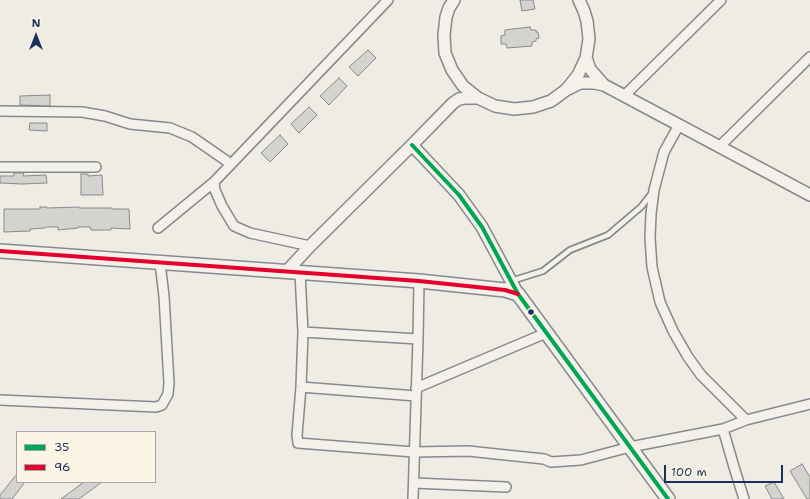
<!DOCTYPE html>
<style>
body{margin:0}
#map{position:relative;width:810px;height:499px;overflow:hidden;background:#efece4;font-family:"Shantell Sans",sans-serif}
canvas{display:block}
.legend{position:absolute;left:16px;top:431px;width:140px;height:52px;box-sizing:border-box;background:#fcf5e5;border:1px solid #a2a6af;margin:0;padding:5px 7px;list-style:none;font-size:12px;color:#1b2f5e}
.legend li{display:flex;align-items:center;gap:8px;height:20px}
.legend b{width:20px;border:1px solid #a2a6af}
.north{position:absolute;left:16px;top:16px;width:40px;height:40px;-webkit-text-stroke:3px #fcf5e5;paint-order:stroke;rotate:0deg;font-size:11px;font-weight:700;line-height:16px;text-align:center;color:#1b2f5e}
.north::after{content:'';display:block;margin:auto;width:14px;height:18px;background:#1b2f5e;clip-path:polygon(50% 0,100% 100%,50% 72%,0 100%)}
.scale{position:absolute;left:664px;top:465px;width:119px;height:18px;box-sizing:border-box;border:2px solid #1b2f5e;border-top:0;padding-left:5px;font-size:12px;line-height:14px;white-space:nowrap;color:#1b2f5e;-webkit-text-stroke:3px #fcf5e5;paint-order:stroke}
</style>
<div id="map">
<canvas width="810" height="499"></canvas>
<ul class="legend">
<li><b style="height:5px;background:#00a651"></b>35</li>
<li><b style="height:5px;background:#e4002b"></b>96</li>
</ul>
<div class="north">N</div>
<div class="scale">100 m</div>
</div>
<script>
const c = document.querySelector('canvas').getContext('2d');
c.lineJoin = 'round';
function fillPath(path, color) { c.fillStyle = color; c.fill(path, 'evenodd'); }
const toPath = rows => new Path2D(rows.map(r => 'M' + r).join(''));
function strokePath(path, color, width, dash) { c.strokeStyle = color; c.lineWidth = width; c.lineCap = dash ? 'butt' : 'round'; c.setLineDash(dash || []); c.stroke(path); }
const building = toPath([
 [520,0,533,0,535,9,522,11,520,0],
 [530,27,531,30,536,30,536,32,538,32,539,38,536,39,536,41,532,42,532,46,507,48,506,44,501,44,501,36,505,35,505,30,530,27],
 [368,50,376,58,358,76,349,67,368,50],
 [339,78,347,86,329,105,320,96,339,78],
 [50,95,50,106,20,105,20,96,50,95],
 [309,107,317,115,299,133,291,124,309,107],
 [30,123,47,123,47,131,29,130,30,123],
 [280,135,288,144,270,162,261,153,280,135],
 [14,173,24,173,23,176,46,175,47,183,22,184,0,183,0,176,14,176,14,173],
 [81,174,88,174,88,176,102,175,103,195,81,195,81,174],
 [40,207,47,207,47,208,79,207,79,208,112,208,112,209,129,209,130,229,111,228,111,230,91,230,90,227,78,227,78,228,58,230,58,227,46,227,45,228,30,229,30,231,4,232,4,209,40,209,40,207],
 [802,464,810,477,810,499,807,499,790,471,802,464],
 [17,474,17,482,25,482,12,499,0,499,0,495,17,474],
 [84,482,102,482,79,499,61,499,84,482],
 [774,482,784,499,772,499,765,486,774,482]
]);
fillPath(building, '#d5d3d0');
strokePath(building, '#86898e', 1);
const service = toPath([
 [511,281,543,271,570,250,608,235,641,207,652,193]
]);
const minor = toPath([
 [624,96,721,0],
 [0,111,82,112,105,116,130,124,170,128,192,137,231,164],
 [719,147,810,57],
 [0,167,96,167],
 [214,182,215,190,222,206,234,226,250,233,310,246],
 [158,228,214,182,388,0],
 [300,273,303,332,301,387,297,435,298,443,414,452,468,451,544,459,551,462,581,460,630,447,723,429,746,420,701,375,688,357,673,331,660,302,652,267,650,238,651,214,654,190,664,152,679,125],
 [303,332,418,339],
 [301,387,416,396],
 [416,388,546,333],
 [0,400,156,407,162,405,168,394,169,383,164,296,160,263],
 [746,420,810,404],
 [723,429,734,467,744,499],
 [414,483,506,487],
 [413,499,418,339,419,281]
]);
const tertiary = toPath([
 [454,0,449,8,446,17,444,35,445,53,452,70,463,86,478,98,495,106,514,109,533,107,551,101,566,90,578,75,586,58,589,39,587,21,584,11,579,0],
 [586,58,590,69,604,85],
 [568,89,580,83,594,83,604,85,810,195],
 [412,145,459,195,482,227,518,294],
 [286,272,310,246,412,145,453,103,459,99,465,98,478,98]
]);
const secondary = toPath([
 [0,251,419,281,505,290,518,294,668,499]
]);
strokePath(service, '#86898e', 8);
strokePath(minor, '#86898e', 12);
strokePath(tertiary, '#86898e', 14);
strokePath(secondary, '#86898e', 16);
strokePath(service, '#f4f1eb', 4.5);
strokePath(minor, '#f4f1eb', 9);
strokePath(tertiary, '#f4f1eb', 11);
strokePath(secondary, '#f4f1eb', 13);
strokePath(toPath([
 [412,145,459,195,482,227,518,294,668,499]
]), '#00a651', 4);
strokePath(toPath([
 [0,251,419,281,505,290,518,294]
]), '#e4002b', 4);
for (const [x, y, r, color] of [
 [531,312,3.5,"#1b2f5e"]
]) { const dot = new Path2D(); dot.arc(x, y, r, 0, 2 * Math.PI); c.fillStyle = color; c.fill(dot); strokePath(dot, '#fcf5e5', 1.5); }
</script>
